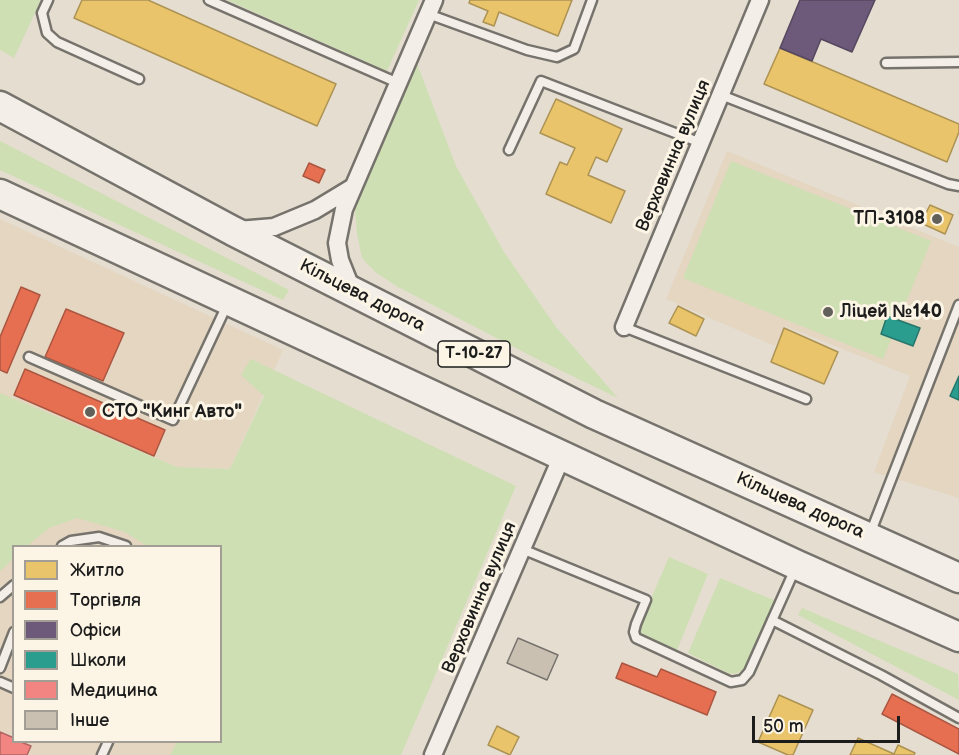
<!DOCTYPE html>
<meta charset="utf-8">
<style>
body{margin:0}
#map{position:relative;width:959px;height:755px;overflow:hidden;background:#e5ddd0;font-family:"Balsamiq Sans",sans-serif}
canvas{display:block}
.legend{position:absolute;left:12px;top:545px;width:210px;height:198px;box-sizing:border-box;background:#fcf5e5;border:2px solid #a29e95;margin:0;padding:8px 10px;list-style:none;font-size:18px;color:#1c1c1c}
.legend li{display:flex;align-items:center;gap:12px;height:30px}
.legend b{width:30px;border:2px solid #a29e95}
.scale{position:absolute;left:752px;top:716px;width:148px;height:27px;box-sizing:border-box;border:3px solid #1c1c1c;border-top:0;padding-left:8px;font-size:18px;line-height:21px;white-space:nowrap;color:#1c1c1c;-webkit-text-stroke:4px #fcf5e5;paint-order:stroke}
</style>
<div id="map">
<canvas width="959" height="755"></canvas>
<ul class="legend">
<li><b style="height:16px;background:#e9c46a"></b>Житло</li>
<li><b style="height:16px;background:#e76f51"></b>Торгівля</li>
<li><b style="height:16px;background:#6d597a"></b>Офіси</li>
<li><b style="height:16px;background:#2a9d8f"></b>Школи</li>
<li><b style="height:16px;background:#f28482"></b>Медицина</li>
<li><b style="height:16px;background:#cac0b2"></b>Інше</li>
</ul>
<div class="scale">50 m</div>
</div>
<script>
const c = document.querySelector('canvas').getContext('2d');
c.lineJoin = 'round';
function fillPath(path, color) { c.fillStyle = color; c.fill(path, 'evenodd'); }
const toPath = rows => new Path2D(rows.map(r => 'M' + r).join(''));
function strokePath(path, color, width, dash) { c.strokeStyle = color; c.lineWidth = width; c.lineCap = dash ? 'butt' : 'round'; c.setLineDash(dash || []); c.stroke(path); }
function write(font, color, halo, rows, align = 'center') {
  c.font = font + ' "Balsamiq Sans",sans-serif'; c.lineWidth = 6; c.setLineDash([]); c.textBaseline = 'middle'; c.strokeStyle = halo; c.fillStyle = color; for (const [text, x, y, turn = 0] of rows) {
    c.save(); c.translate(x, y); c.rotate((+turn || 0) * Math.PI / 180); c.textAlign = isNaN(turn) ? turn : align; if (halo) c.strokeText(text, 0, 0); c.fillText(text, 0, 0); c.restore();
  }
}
fillPath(toPath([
 [727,151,959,247,959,498,874,472,910,376,785,326,775,346,666,299],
 [0,219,283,350,230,469,180,467,400,755,0,755],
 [14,546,220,546,220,742,14,742]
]), '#e4d6c0');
fillPath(toPath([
 [0,0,41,0,14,58,0,50],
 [227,0,419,0,387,71],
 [416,61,456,166,504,252,556,327,618,398,539,360,398,287,375,272,362,258,357,234,355,210,364,181],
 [0,141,289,290,283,300,0,170],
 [731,161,931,241,883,359,683,278],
 [251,359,516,486,401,755,170,755,177,742,220,742,220,546,147,546,125,532,77,518,49,528,27,546,14,546,13,559,0,571,0,393,177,467,230,469,264,396,241,375],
 [669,557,708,574,677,650,645,637,639,632,640,624],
 [720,578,776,601,744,669,738,673,730,674,688,653],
 [802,608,958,674,959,700,798,615]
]), '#cedfb3');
const homes = toPath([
 [82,0,148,0,336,84,317,126,74,18,82,0],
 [470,0,572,0,558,36,499,12,494,26,483,22,488,11,469,3,470,0],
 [780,48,959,124,959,132,947,162,764,84,780,48],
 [556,99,622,129,607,162,596,157,588,175,625,191,611,223,546,194,560,162,567,165,575,148,540,133,556,99],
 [930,205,953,215,945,234,921,223,930,205],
 [678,306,704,319,696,336,669,323,678,306],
 [784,328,838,352,824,384,771,362,784,328],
 [779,695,813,710,793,755,788,755,758,742,779,695],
 [497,726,519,737,510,755,488,745,497,726],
 [858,738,894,754,898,745,915,753,914,755,850,755,858,738]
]);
fillPath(homes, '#e9c46a');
strokePath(homes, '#ac9253', 1.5);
const shops = toPath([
 [309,163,325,170,319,183,303,176,309,163],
 [21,287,40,295,7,373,0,370,0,337,21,287],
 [66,309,124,333,103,381,45,357,66,309],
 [25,369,165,430,154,456,14,395,25,369],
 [622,663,657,677,661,669,716,692,707,715,616,678,622,663],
 [892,694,959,729,959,754,882,714,892,694]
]);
fillPath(shops, '#e76f51');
strokePath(shops, '#aa5641', 1.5);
const offices = toPath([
 [800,0,875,0,852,52,821,39,812,61,780,48,800,0]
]);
fillPath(offices, '#6d597a');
strokePath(offices, '#55475e', 1.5);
const schools = toPath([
 [887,316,920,328,913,346,881,334,887,316],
 [959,376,959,400,950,396,959,376]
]);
fillPath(schools, '#2a9d8f');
strokePath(schools, '#26766c', 1.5);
const health = toPath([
 [0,732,14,738,14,742,21,742,31,746,27,755,0,755,0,732]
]);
fillPath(health, '#f28482');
strokePath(health, '#b26563', 1.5);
const building = toPath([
 [518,638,558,655,547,680,507,663,518,638]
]);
fillPath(building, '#cac0b2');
strokePath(building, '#76736d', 1.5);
const service = toPath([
 [48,0,42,13,47,33,57,42,139,79],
 [209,0,398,83],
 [428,14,527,50,557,57,574,49,592,0],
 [886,63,959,62],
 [721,95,948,184,959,186],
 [509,150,541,81,701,143],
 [624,327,806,399],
 [29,357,173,420,227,305],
 [870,534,959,305],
 [62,546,71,541,99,537,126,546],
 [522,549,646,600,636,624,634,632,636,638,731,682,742,680,749,672,795,569],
 [0,597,14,585],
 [772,620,881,675,959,718],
 [0,668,14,632],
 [0,682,14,688],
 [102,755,108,742]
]);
const minor = toPath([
 [238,230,274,227,315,210,353,187],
 [352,290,340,260,337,243,344,209,434,0],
 [624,327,760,0],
 [433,755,562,456]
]);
const trunk = toPath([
 [0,106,233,231,594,414,959,578],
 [0,194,797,565,959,637]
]);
strokePath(service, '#76736d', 13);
strokePath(minor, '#76736d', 21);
strokePath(trunk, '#76736d', 33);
strokePath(service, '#f3efe8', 8);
strokePath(minor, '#f3efe8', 16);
strokePath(trunk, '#f3efe8', 28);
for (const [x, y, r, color] of [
 [937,219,6,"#62605b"],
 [828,312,6,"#62605b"],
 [90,412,6,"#62605b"]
]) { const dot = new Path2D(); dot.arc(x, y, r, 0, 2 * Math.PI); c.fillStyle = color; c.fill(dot); strokePath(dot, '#fcf5e5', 2); }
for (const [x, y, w] of [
 [474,354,72]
]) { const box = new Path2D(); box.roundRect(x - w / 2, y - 13, w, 26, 4.5); c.fillStyle = '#fcf5e5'; c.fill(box); strokePath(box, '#1c1c1c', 1.5); }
write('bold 16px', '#1c1c1c', null, [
 ["Т-10-27",474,354]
]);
write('18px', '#1c1c1c', '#fcf5e5', [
 ["Верховинна вулиця",674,156,-67],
 ["Кільцева дорога",362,296,27],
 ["Кільцева дорога",800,506,24],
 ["Верховинна вулиця",480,598,-67]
]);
write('bold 18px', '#1c1c1c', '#fcf5e5', [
 ["ТП-3108",925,219,"right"],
 ["Ліцей №140",840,312],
 ["СТО \"Кинг Авто\"",102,412]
], 'left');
</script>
